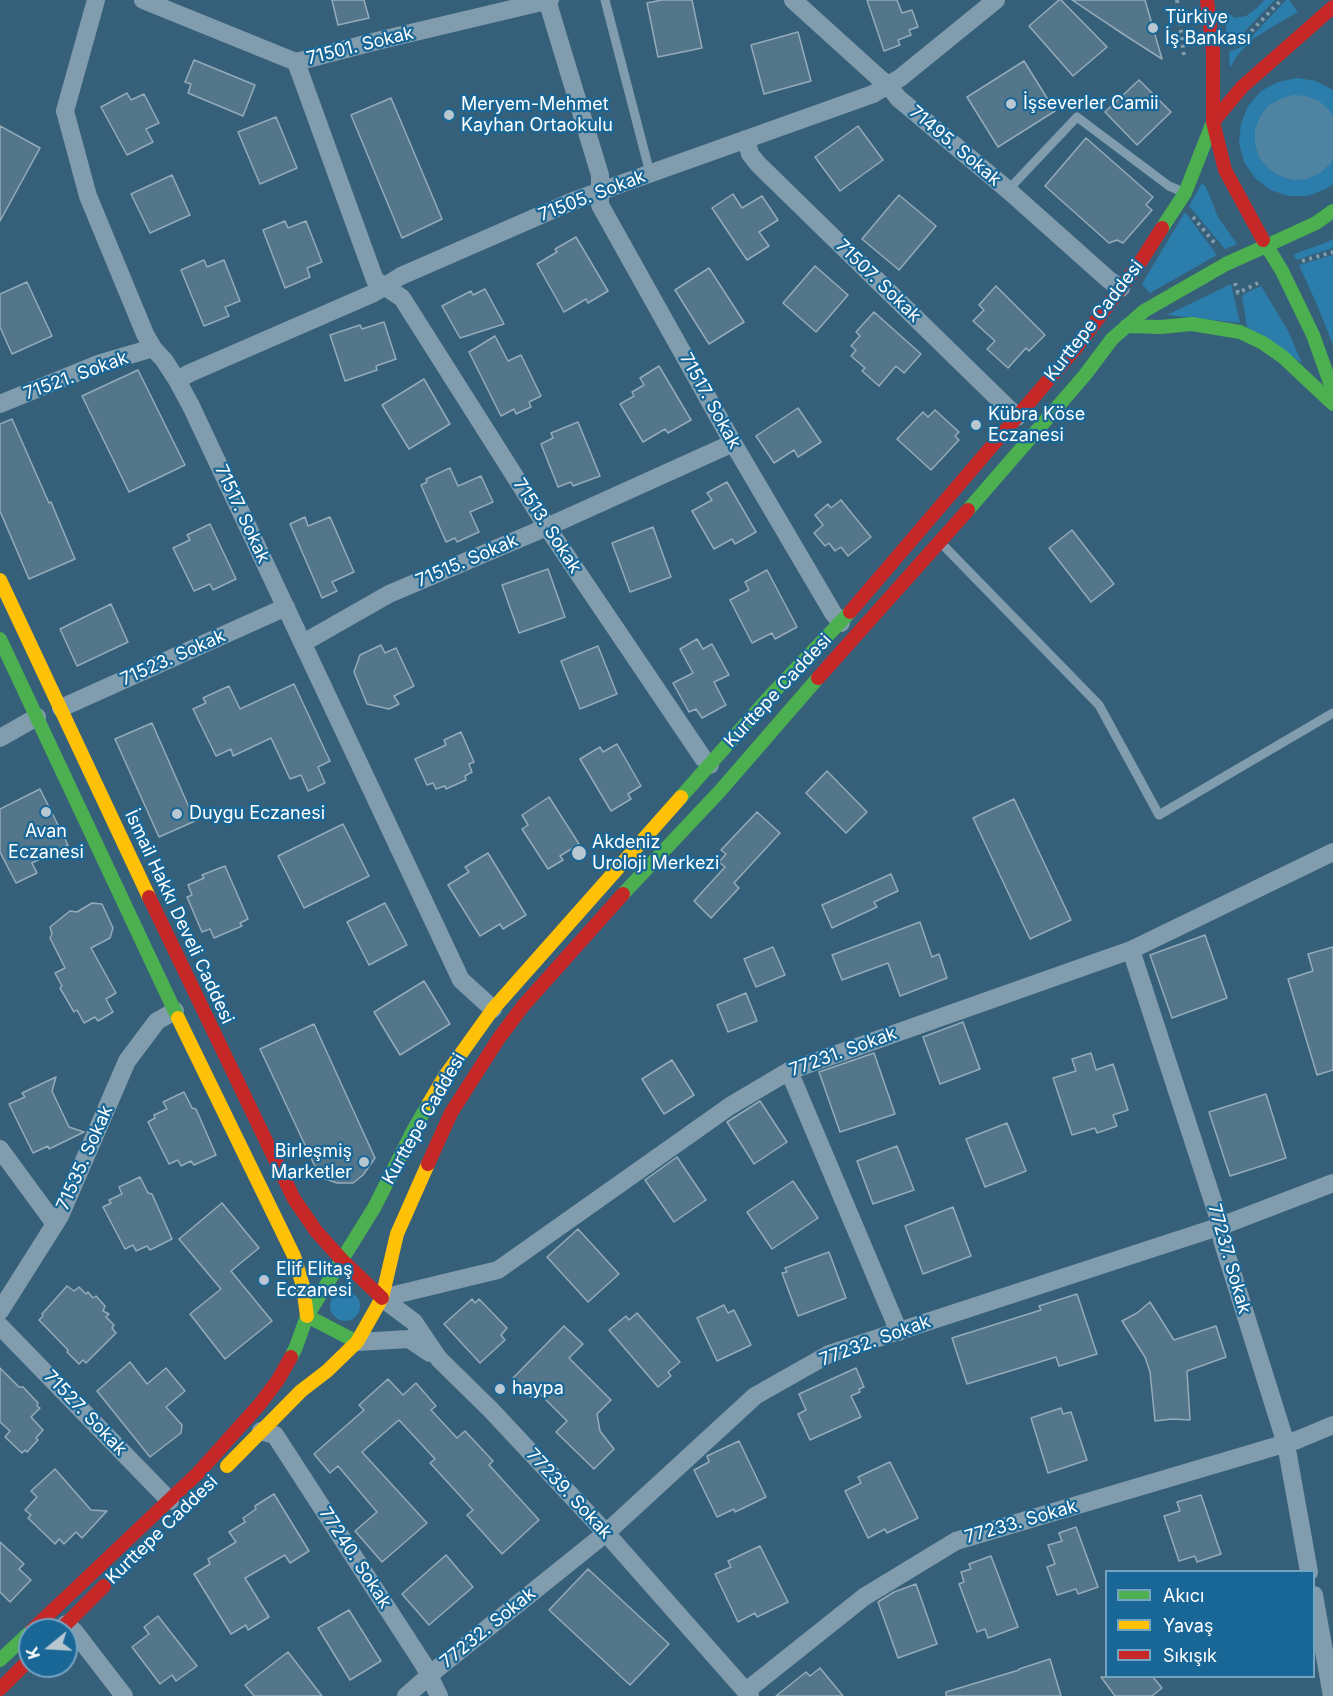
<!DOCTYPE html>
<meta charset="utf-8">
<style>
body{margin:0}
#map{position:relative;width:1333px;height:1696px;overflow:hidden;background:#36607a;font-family:Inter,sans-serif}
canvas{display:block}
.legend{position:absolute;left:1105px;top:1570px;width:210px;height:108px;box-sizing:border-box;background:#196797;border:2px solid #75a4c1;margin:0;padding:8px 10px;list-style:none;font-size:18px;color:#fff}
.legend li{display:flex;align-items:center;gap:12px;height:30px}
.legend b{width:30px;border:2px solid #75a4c1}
.north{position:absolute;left:18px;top:1618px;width:60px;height:60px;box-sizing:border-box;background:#196797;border:2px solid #75a4c1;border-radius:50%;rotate:252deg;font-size:16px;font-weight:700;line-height:24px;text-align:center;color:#fff}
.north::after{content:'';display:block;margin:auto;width:21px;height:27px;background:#b9c7d0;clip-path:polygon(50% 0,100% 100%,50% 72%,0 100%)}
</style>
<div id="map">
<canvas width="1333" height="1696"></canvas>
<ul class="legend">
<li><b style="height:8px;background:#4caf50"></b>Akıcı</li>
<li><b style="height:8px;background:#ffc107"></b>Yavaş</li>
<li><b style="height:8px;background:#c62828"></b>Sıkışık</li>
</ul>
<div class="north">K</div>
</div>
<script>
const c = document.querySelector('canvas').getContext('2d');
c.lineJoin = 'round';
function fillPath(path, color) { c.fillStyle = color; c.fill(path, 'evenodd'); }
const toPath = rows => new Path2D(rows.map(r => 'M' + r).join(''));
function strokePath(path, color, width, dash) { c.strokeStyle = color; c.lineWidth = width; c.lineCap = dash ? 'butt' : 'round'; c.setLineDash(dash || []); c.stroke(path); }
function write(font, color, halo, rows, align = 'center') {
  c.font = font + ' Inter,sans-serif'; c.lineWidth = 4.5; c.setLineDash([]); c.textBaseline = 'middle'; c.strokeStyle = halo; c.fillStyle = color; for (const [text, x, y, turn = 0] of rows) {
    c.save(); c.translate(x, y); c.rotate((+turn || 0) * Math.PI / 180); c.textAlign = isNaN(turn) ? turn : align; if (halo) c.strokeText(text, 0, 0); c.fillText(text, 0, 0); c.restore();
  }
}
fillPath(toPath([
 [1264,0,1275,0,1242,34,1235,40,1227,42,1225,11,1235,18,1246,16,1258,7],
 [1286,0,1289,0,1298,12,1282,21,1251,40,1237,56,1230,68,1229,52,1243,46],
 [1297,78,1316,81,1333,90,1333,184,1326,189,1308,196,1289,196,1270,190,1255,178,1244,162,1239,143,1241,124,1248,106,1261,91,1278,82],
 [1202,183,1206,187,1218,217,1237,244,1225,249,1189,206],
 [1185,212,1217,255,1150,293,1142,284],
 [1333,239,1333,248,1296,260,1294,255,1297,253,1325,243],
 [1333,255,1333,345,1318,307,1299,265],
 [1231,284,1240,323,1167,315],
 [1261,286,1287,329,1302,363,1247,327,1242,297,1244,294],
 '330 1306a15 15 0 1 1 30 0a15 15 0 1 1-30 0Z'
]), '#2b7dab');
fillPath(toPath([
 [1293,95,1306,96,1319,101,1329,110,1333,117,1333,158,1331,163,1320,173,1307,179,1293,180,1280,176,1268,168,1259,157,1255,144,1255,130,1260,117,1268,106,1280,99]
]), '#4f83a2');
const building = toPath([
 [332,0,364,0,369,18,338,25,332,0],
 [662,0,692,0,702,48,658,57,647,3,662,0],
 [867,0,897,0,902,13,912,10,918,27,909,30,911,35,898,40,900,45,884,51,867,0],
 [1059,0,1061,0,1107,47,1073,76,1029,26,1059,0],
 [1072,0,1145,0,1162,59,1123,34,1072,0],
 [798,32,811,81,764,94,751,45,798,32],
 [194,60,255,85,243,116,188,93,191,84,185,82,194,60],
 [1024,61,1055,111,998,147,967,97,1024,61],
 [1139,80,1171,112,1137,145,1105,112,1139,80],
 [127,93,131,100,144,94,159,123,146,129,153,142,127,155,101,107,127,93],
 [391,98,442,219,402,238,351,115,391,98],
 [276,117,297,168,260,184,238,132,276,117],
 [0,126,40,148,0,221,0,126],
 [858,126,883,160,840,191,815,157,858,126],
 [1086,138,1153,197,1146,205,1152,210,1123,243,1117,240,1109,243,1045,186,1086,138],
 [172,175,190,215,150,233,131,194,172,175],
 [733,194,742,208,762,196,778,220,759,232,769,246,747,260,712,208,733,194],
 [899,195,936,226,899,270,862,239,899,195],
 [285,221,288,228,306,221,322,262,307,268,310,277,285,288,263,230,285,221],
 [576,237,608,291,588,303,586,299,564,312,537,264,557,252,555,249,576,237],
 [204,260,207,267,224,260,240,301,225,307,229,316,204,326,181,270,204,260],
 [815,266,848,295,816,332,783,303,815,266],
 [709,268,744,322,709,344,675,290,709,268],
 [27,282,52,336,12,354,0,327,0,294,27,282],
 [996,286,1045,335,1029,351,1026,348,1008,368,987,349,995,341,973,321,984,310,979,305,996,286],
 [485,289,504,324,460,338,442,306,471,291,473,295,485,289],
 [874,312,921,354,904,373,896,366,879,386,862,371,865,368,851,356,856,350,851,346,860,336,856,332,874,312],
 [384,322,396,359,376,366,377,370,345,381,330,335,360,325,362,329,384,322],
 [495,336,508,361,521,355,541,396,529,402,531,407,516,414,514,409,501,416,469,352,495,336],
 [659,366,691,420,668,433,665,429,643,442,620,404,634,396,632,392,644,385,640,378,659,366],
 [138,370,185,465,129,492,82,396,138,370],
 [424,379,450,424,409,449,382,405,424,379],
 [798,408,821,442,798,457,794,450,774,463,756,436,798,408],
 [935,410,959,432,955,436,959,440,931,470,897,439,923,412,928,417,935,410],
 [12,419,49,503,51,502,75,559,29,579,0,511,0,424,12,419],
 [578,422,600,476,573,486,571,482,558,487,541,444,553,438,551,433,578,422],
 [450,468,458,486,481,476,493,502,470,512,479,532,457,542,455,538,446,542,421,485,427,482,426,479,450,468],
 [727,482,756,532,735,544,732,539,714,549,692,511,712,500,707,493,727,482],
 [841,500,871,537,848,556,841,547,835,551,829,543,825,546,814,533,823,525,815,515,828,504,831,508,841,500],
 [305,517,308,526,330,517,354,572,332,582,337,591,322,598,290,524,305,517],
 [210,524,236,579,213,590,210,584,194,591,173,548,190,540,187,535,210,524],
 [653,527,671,577,630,592,612,543,653,527],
 [1072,530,1114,584,1091,602,1049,548,1072,530],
 [548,569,565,617,519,633,502,585,548,569],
 [767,570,797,627,775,639,772,633,752,643,730,600,749,590,745,582,767,570],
 [111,604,128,642,77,666,60,629,111,604],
 [697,639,703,649,712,644,729,675,714,682,726,705,702,718,696,709,689,712,673,683,693,673,680,649,697,639],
 [381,645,385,653,396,648,414,686,394,696,399,704,389,709,367,704,354,672,360,655,381,645],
 [598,646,617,694,580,709,561,661,598,646],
 [294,684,330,761,318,767,325,783,308,791,301,775,290,779,271,738,233,756,231,749,216,756,193,709,206,703,203,698,229,686,240,709,294,684],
 [152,723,195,821,159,837,115,739,152,723],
 [461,732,474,762,469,764,472,772,465,776,466,780,446,789,445,786,436,789,433,783,427,785,415,759,446,745,444,740,461,732],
 [617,744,641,786,628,794,631,799,611,811,580,759,600,747,603,752,617,744],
 [827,771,867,812,846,833,806,793,827,771],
 [40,789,68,845,32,863,37,873,16,883,0,852,0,809,40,789],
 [549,797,579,844,560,856,563,860,548,869,522,829,528,825,522,815,549,797],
 [1014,799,1071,920,1030,939,973,818,1014,799],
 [757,812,780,833,734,883,739,888,711,918,694,901,725,867,719,862,726,854,721,850,757,812],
 [343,824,369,876,304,908,278,856,343,824],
 [488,853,526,915,503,929,500,924,480,936,448,885,469,872,465,867,488,853],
 [225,866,248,919,240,923,242,926,214,938,210,929,202,932,187,897,192,895,188,885,204,878,202,875,225,866],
 [891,874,898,891,874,902,877,907,832,928,822,905,891,874],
 [92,903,102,904,113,928,110,938,91,948,116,993,106,999,113,1012,98,1021,95,1017,84,1023,77,1010,74,1012,60,988,62,986,55,973,65,968,50,938,52,934,50,927,70,911,77,912,92,903],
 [385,903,407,945,369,965,347,922,385,903],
 [920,922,932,957,939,954,947,978,900,996,888,963,842,980,832,955,920,922],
 [1205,935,1227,998,1172,1018,1150,955,1205,935],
 [773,947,785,975,756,987,744,959,773,947],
 [1333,947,1333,1070,1317,1075,1288,979,1313,971,1308,954,1333,947],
 [424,981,450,1024,400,1055,374,1012,424,981],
 [746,993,757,1021,728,1032,717,1005,746,993],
 [963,1022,980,1069,940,1084,923,1037,963,1022],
 [314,1024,375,1158,363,1175,353,1183,337,1183,320,1177,260,1049,314,1024],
 [874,1053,895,1114,840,1132,819,1072,874,1053],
 [1091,1053,1096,1070,1113,1064,1128,1110,1113,1115,1117,1126,1097,1133,1095,1128,1072,1135,1053,1078,1076,1071,1072,1059,1091,1053],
 [672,1060,694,1095,664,1114,642,1079,672,1060],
 [56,1077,52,1091,69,1127,84,1132,49,1149,48,1146,33,1153,9,1104,25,1097,22,1093,56,1077],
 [184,1092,192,1108,196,1109,216,1155,194,1165,191,1161,181,1166,178,1160,169,1164,148,1122,155,1118,154,1115,167,1109,163,1102,184,1092],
 [1266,1094,1286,1158,1230,1176,1209,1112,1266,1094],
 [760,1101,787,1142,754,1164,727,1122,760,1101],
 [1007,1123,1026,1171,985,1187,966,1139,1007,1123],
 [897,1146,914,1190,873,1204,857,1161,897,1146],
 [677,1157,706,1200,674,1222,645,1180,677,1157],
 [140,1177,148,1193,152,1194,172,1239,150,1250,147,1246,136,1251,133,1245,125,1249,103,1207,111,1203,109,1200,122,1194,119,1187,140,1177],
 [793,1181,818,1218,772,1249,747,1212,793,1181],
 [222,1203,259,1248,231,1271,272,1321,225,1359,190,1314,221,1289,179,1239,222,1203],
 [953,1207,971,1256,923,1274,905,1226,953,1207],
 [578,1229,619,1274,588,1302,547,1257,578,1229],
 [829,1252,846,1298,798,1316,782,1273,787,1272,785,1268,829,1252],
 [67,1286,74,1291,79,1287,86,1294,88,1292,93,1298,96,1296,105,1306,103,1311,109,1314,106,1317,114,1325,112,1328,116,1333,86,1363,83,1360,79,1364,67,1352,68,1350,39,1320,43,1316,42,1314,67,1286],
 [1077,1294,1097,1354,1059,1366,1056,1357,967,1384,952,1338,1041,1310,1039,1306,1077,1294],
 [472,1299,475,1303,479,1299,507,1328,501,1335,505,1340,480,1363,444,1324,472,1299],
 [1150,1302,1174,1340,1216,1326,1226,1357,1187,1371,1190,1420,1172,1419,1155,1421,1150,1372,1145,1357,1122,1321,1137,1313,1150,1302],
 [724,1305,728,1313,734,1310,751,1345,717,1361,697,1318,724,1305],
 [637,1313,680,1362,668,1372,671,1376,658,1387,609,1330,626,1316,629,1320,637,1313],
 [564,1326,583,1344,569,1358,611,1400,597,1414,600,1431,614,1449,594,1469,556,1432,567,1421,537,1391,531,1397,512,1379,564,1326],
 [130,1362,147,1384,166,1368,185,1391,166,1407,182,1425,181,1433,150,1457,97,1391,130,1362],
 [0,1368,19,1387,23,1387,38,1403,37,1406,40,1408,31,1417,43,1430,36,1438,38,1440,27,1452,25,1450,22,1453,5,1437,10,1431,0,1422,0,1368],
 [856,1368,864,1387,859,1389,860,1392,851,1396,861,1417,810,1440,798,1414,806,1410,799,1394,856,1368],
 [388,1379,403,1395,416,1383,436,1406,431,1410,457,1438,465,1431,493,1461,489,1465,539,1520,502,1554,467,1515,473,1510,430,1463,435,1459,399,1420,362,1452,427,1523,382,1562,355,1531,377,1512,338,1466,330,1473,314,1454,364,1410,359,1405,388,1379],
 [1061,1408,1063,1414,1071,1412,1087,1460,1048,1473,1031,1418,1061,1408],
 [739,1441,766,1497,735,1512,734,1509,717,1517,694,1470,709,1462,707,1456,739,1441],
 [890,1462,918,1518,887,1533,885,1529,868,1538,845,1491,861,1483,858,1477,890,1462],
 [55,1469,91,1510,107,1511,82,1538,76,1532,64,1544,59,1539,55,1544,28,1518,31,1515,25,1510,37,1497,31,1491,55,1469],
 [274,1494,309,1551,290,1563,285,1555,245,1578,269,1617,248,1630,246,1625,231,1634,194,1574,210,1564,208,1559,236,1542,229,1532,245,1522,243,1518,256,1509,255,1506,274,1494],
 [1201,1495,1221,1554,1197,1562,1195,1556,1179,1561,1164,1516,1180,1511,1177,1502,1201,1495],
 [1076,1527,1098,1587,1078,1594,1076,1589,1057,1595,1047,1567,1055,1564,1048,1545,1062,1541,1059,1533,1076,1527],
 [0,1542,24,1564,19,1569,31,1580,10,1602,0,1592,0,1542],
 [760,1546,788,1602,757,1617,755,1613,738,1622,715,1574,731,1567,728,1561,760,1546],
 [446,1555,473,1587,429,1625,402,1594,446,1555],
 [991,1556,1018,1627,988,1638,985,1629,977,1632,959,1584,964,1582,961,1572,971,1569,969,1564,991,1556],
 [588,1569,669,1644,630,1685,549,1610,588,1569],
 [916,1584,937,1644,898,1658,878,1602,894,1592,916,1584],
 [349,1610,381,1661,350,1680,318,1628,349,1610],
 [158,1616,197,1666,176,1681,172,1675,160,1684,132,1647,149,1634,144,1627,158,1616],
 [288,1652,322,1696,254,1696,245,1685,288,1652],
 [1050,1659,1061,1696,946,1696,946,1692,1019,1670,1019,1669,1050,1659],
 [820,1668,843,1696,776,1696,806,1672,810,1676,820,1668],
 [1101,1677,1153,1677,1162,1688,1152,1696,1115,1696,1101,1677]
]);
fillPath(building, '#54768a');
strokePath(building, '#94abba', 1.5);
strokePath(toPath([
 [1177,0,1184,56],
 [1234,45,1242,41,1281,0],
 [1193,217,1217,246],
 [1302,261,1333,252],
 [1235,283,1238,293,1258,283]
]), '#809cad', 4, [3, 4.5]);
strokePath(toPath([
 [605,0,650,173],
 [1008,190,1077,117,1169,186,1183,192],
 [941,543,1099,705,1159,815,1333,713]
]), '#809cad', 9);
strokePath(toPath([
 [96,0,65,111,88,196,145,334,153,348,164,360,177,380,191,406,461,980,493,1009],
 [143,0,296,62,377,41,550,0],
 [547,0,600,175,600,205,733,443,833,613,841,623],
 [793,0,878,77,888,85,898,98,1008,190,1109,280,1121,288],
 [296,62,375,280,402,298,547,527,703,758,710,765],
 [746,139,750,154,758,164,1017,417],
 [177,380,190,373,374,293,401,276,573,201,873,94,900,78,996,0],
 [0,404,98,364,153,348],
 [303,643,389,594,547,527,733,443],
 [61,708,286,607],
 [0,738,37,717],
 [1131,950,1221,1226,1222,1240,1286,1444,1309,1572],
 [789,1071,899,1332],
 [0,1149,55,1224],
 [382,1298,498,1270,730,1106,789,1071,1131,950,1333,852],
 [382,1298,414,1322,439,1359,491,1410,606,1533,750,1696],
 [0,1311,60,1216,127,1061,157,1021,175,1011],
 [0,1326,170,1501],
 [357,1342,409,1339,430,1353],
 [261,1431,275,1435,424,1665,439,1696],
 [1314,1595,1332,1696],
 [66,1624,74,1631,124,1696],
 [746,1691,864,1597,956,1541,1297,1440,1333,1425],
 [406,1696,438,1668,606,1533,755,1396,829,1354,1221,1226,1333,1183]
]), '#809cad', 18);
strokePath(toPath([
 [1162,228,1185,193,1213,122],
 [1263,240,1282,271,1313,335,1333,391],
 [1266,246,1316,223,1333,211],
 [1126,326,1161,327,1192,324,1240,332,1263,343,1283,357,1333,404],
 [968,510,1085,375,1112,339,1144,311,1226,264,1266,246],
 [0,639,178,1018],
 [681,797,772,694,850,612],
 [623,894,720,791,818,678],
 [307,1316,357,1342],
 [291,1357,296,1347,307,1316,374,1208,414,1129,429,1103],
 [0,1660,30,1632]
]), '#4caf50', 14);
strokePath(toPath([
 [0,580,149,897],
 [178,1018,294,1256,303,1286,307,1316],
 [429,1103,445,1076,493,1009,681,797],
 [227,1466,301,1391,327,1371,357,1342,382,1298,397,1234,428,1164]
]), '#ffc107', 14);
strokePath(toPath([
 [1207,0,1213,51,1213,122,1225,170,1263,240],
 [1213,122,1242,87,1333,7],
 [850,612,1075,349,1141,261,1162,228],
 [818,678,968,510],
 [149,897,294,1199,316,1231,342,1260,382,1298],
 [428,1164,451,1113,499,1038,523,1006,623,894],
 [32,1630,199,1472,260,1404,278,1380,291,1357],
 [60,1630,104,1586],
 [0,1689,30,1659]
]), '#c62828', 14);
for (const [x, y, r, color] of [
 [1153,28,6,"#b9c7d0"],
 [1011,104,6,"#b9c7d0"],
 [449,115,6,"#b9c7d0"],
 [976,425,6,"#b9c7d0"],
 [46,812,6,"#b9c7d0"],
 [177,814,6,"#b9c7d0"],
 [579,853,8,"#b9c7d0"],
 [364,1162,6,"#b9c7d0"],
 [264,1280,6,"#b9c7d0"],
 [500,1389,6,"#b9c7d0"]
]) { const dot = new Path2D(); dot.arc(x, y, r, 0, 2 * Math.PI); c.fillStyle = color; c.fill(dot); strokePath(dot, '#196797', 2); }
write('18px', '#fff', '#196797', [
 ["Türkiye",1165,18],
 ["İş Bankası",1165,39],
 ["İşseverler Camii",1023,104],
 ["Meryem-Mehmet",461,105],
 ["Kayhan Ortaokulu",461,126],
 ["Kübra Köse",988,415],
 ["Eczanesi",988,436],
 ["Duygu Eczanesi",189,814],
 ["Avan",46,832,"center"],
 ["Eczanesi",46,853,"center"],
 ["Akdeniz",592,843],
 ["Uroloji Merkezi",592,864],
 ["Birleşmiş",352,1152,"right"],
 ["Marketler",352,1173,"right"],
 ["Elif Elitaş",276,1270],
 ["Eczanesi",276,1291],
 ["haypa",512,1389]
], 'left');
write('18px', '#fff', '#196797', [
 ["71501. Sokak",360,46,-14],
 ["71495. Sokak",955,146,40],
 ["71505. Sokak",592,196,-21],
 ["71507. Sokak",878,281,44],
 ["Kurttepe Caddesi",1094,321,-52],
 ["71521. Sokak",76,376,-20],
 ["71517. Sokak",710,401,61],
 ["71517. Sokak",242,514,65],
 ["71513. Sokak",547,526,57],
 ["71515. Sokak",467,561,-23],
 ["71523. Sokak",173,658,-24],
 ["Kurttepe Caddesi",778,691,-47],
 ["İsmail Hakkı Develi Caddesi",179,917,65],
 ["77231. Sokak",843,1052,-20],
 ["Kurttepe Caddesi",424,1119,-60],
 ["71535. Sokak",85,1158,-66],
 ["77237. Sokak",1229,1259,74],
 ["77232. Sokak",875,1341,-20],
 ["71527. Sokak",85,1413,46],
 ["77239. Sokak",569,1494,47],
 ["77233. Sokak",1021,1522,-16],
 ["Kurttepe Caddesi",162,1530,-44],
 ["77240. Sokak",355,1558,57],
 ["77232. Sokak",488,1628,-39]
]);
</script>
